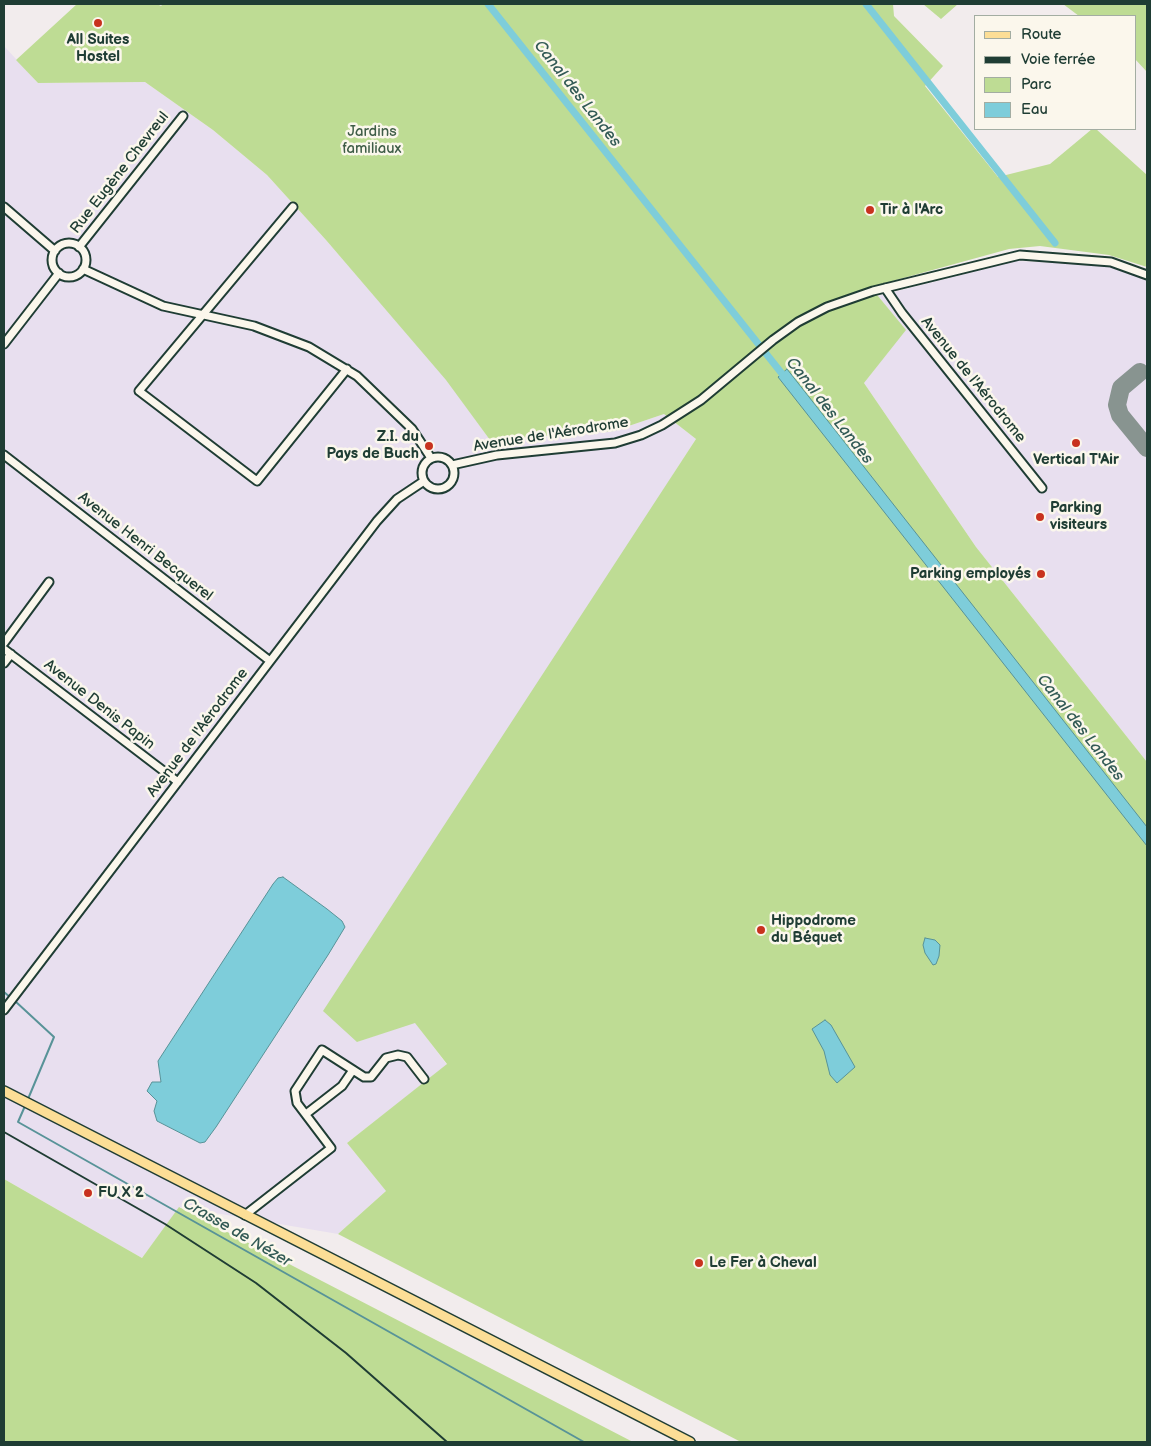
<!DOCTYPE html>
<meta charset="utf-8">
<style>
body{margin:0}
#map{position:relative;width:1151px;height:1446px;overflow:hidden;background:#f2eced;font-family:"Balsamiq Sans",sans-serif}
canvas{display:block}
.frame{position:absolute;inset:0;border:5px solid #1f3d34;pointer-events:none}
.legend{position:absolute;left:974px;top:15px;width:162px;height:115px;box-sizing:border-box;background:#fbf7ec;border:1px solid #a3ada2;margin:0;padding:6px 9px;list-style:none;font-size:15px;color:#1f3d34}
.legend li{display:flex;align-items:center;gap:10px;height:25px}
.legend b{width:25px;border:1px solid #a3ada2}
</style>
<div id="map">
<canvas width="1151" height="1446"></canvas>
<div class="frame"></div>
<ul class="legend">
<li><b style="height:6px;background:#fcde96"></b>Route</li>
<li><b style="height:6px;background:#1f3d34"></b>Voie ferrée</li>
<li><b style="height:14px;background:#bedc94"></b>Parc</li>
<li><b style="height:14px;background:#7ecdda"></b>Eau</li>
</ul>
</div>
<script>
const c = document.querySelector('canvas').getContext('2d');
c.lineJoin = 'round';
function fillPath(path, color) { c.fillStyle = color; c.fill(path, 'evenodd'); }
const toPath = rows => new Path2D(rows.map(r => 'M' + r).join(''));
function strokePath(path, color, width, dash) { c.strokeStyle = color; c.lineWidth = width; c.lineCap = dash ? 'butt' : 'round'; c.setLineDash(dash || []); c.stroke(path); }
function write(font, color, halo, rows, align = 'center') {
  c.font = font + ' "Balsamiq Sans",sans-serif'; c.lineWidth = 5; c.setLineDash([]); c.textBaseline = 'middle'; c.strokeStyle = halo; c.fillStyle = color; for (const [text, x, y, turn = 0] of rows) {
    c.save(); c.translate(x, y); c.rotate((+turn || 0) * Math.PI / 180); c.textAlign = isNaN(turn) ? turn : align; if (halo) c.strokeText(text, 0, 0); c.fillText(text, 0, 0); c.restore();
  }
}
fillPath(toPath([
 [4,46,38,83,145,82,213,130,267,175,326,240,447,380,490,440,614,431,664,414,696,439,674,473,357,1042,415,1022,447,1065,347,1143,386,1191,338,1234,180,1207,142,1258,4,1179],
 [1017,261,1110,266,1147,279,1147,762,976,547,864,383,905,330,878,296]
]), '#e8dfef');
fillPath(toPath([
 [77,4,157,4,161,6,163,4,893,4,894,16,943,66,925,86,998,177,1050,164,1092,129,1096,129,1147,175,1147,267,1109,255,1040,246,1009,249,867,288,878,296,906,330,864,383,976,547,1147,762,1147,1442,741,1442,338,1234,386,1191,347,1143,447,1064,415,1023,357,1042,323,1011,696,439,664,414,614,431,490,440,446,380,326,240,267,175,213,130,145,82,38,83,16,60],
 [923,4,958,4,941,19],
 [1063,4,1147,4,1147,72,1135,59,1135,16,1079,16],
 [4,1179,142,1258,179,1207,633,1442,4,1442]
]), '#bedc94');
const water = toPath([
 [787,369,1147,827,1147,846,778,377,787,369],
 [283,877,327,909,342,921,345,927,328,955,216,1127,205,1142,200,1143,157,1121,154,1111,157,1101,147,1091,152,1082,161,1082,158,1061,273,884,278,878,283,877],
 [925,938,935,940,940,945,939,956,936,964,933,965,925,953,923,945,925,938],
 [825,1020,831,1025,855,1067,837,1083,830,1075,824,1051,812,1029,825,1020]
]);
fillPath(water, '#7ecdda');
strokePath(water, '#589398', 1);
strokePath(toPath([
 [4,992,11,998],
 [15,1001,54,1037,28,1099],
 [25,1106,18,1122,584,1442]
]), '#589398', 2);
strokePath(toPath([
 [488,4,787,380],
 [866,4,1055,243]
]), '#7ecdda', 7);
strokePath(toPath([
 [1140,372,1121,388,1117,405,1120,415,1147,448]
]), '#889490', 18);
const minor = toPath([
 [4,207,55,251],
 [293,207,139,391,257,481,347,369],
 '52 260a17 17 0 1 1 34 0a17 17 0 1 1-34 0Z',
 [79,247,183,116],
 [83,269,163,306,254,326,309,347,357,376,412,429,431,458],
 [885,288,902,313,1042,488],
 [4,344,59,273],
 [4,455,270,661],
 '422 473a16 16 0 1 1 32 0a16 16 0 1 1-32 0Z',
 [452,465,497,455,615,443,641,435,662,425,701,400,773,340,798,322,827,307,873,291,1020,255,1111,262,1147,275],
 [4,643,49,582],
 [4,649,178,782],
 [4,663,11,654],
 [4,1010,377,521,397,499,424,481],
 [306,1114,342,1086,353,1070],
 [245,1215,331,1148,297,1103,295,1091,322,1050,364,1077,371,1077,386,1058,398,1055,407,1057,424,1079]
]);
const major = toPath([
 [4,1091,690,1442]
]);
strokePath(minor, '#1f3d34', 11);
strokePath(major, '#1f3d34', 12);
strokePath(minor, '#fbf7ec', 7);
strokePath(major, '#fcde96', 9);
strokePath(toPath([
 [4,1132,165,1224,256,1283,346,1353,447,1442]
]), '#1f3d34', 2);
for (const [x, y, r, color] of [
 [98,23,5,"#c8321e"],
 [870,210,5,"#c8321e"],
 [1076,443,5,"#c8321e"],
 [429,446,5,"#c8321e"],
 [1040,517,5,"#c8321e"],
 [1041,574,5,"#c8321e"],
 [761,930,5,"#c8321e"],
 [88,1193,5,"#c8321e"],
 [699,1263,5,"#c8321e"]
]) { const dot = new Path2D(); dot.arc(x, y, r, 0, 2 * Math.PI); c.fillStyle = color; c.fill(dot); strokePath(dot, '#fbf7ec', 2); }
write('bold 15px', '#1f3d34', '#fbf7ec', [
 ["All Suites",98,40,"center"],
 ["Hostel",98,57,"center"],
 ["Tir à l'Arc",880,210],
 ["Z.I. du",419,437,"right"],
 ["Pays de Buch",419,454,"right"],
 ["Vertical T'Air",1076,460,"center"],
 ["Parking",1050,508],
 ["visiteurs",1050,525],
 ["Parking employés",1031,574,"right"],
 ["Hippodrome",771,921],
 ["du Béquet",771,938],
 ["FU X 2",98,1193],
 ["Le Fer à Cheval",709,1263]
], 'left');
write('15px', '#3f5d47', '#fbf7ec', [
 ["Jardins",372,132],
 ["familiaux",372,149]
]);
write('15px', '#1f3d34', '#fbf7ec', [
 ["Rue Eugène Chevreul",120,173,-52],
 ["Avenue de l'Aérodrome",973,380,51],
 ["Avenue de l'Aérodrome",551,435,-9],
 ["Avenue Henri Becquerel",145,547,38],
 ["Avenue Denis Papin",99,705,38],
 ["Avenue de l'Aérodrome",198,733,-53]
]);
write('italic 16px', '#325a55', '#fbf7ec', [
 ["Canal des Landes",577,94,52],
 ["Canal des Landes",829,411,52],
 ["Canal des Landes",1080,728,52],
 ["Crasse de Nézer",237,1233,30]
]);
</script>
